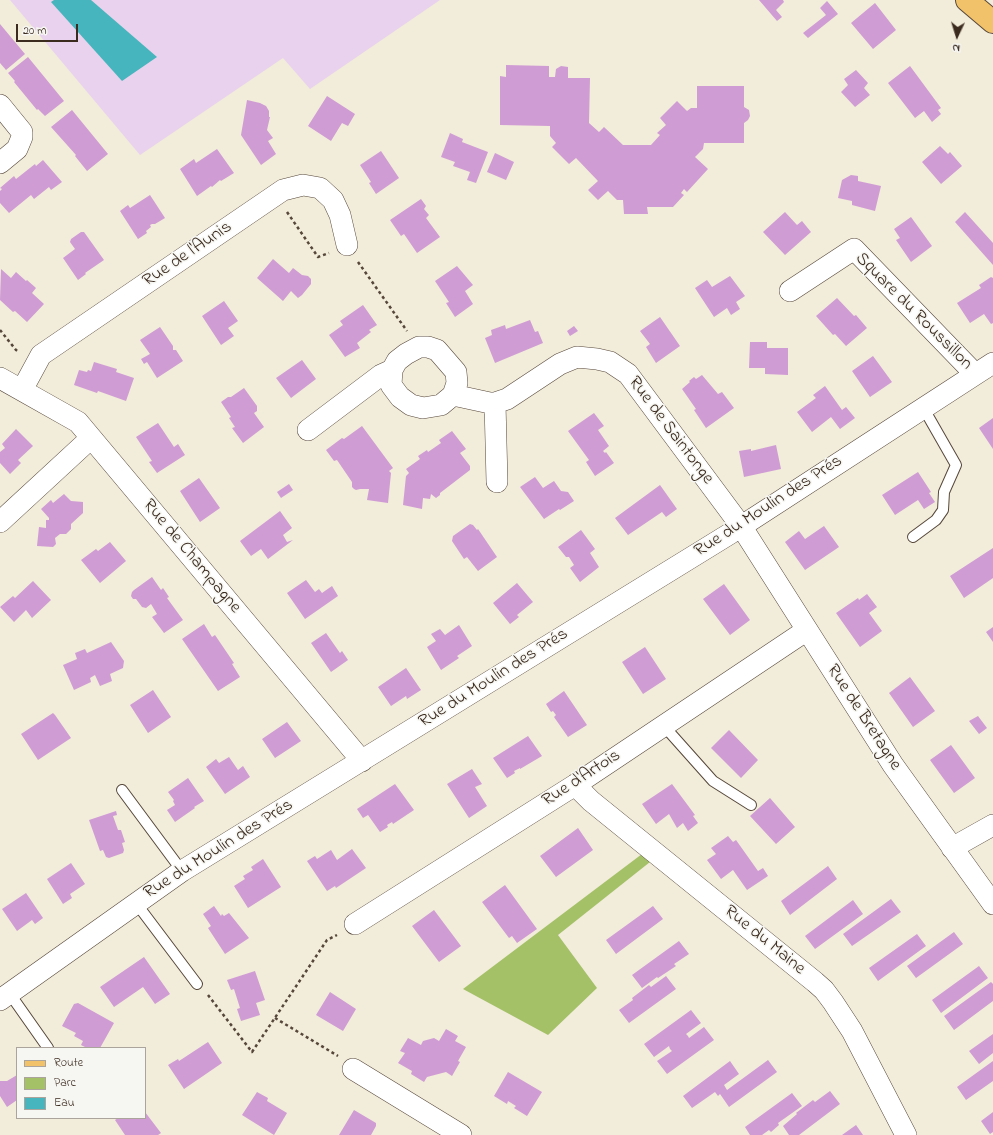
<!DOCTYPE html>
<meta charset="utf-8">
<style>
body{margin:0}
#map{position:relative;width:993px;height:1135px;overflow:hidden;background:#f2ecda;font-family:"Indie Flower",sans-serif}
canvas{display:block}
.legend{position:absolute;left:16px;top:1047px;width:130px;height:72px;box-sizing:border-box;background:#f6f6f2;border:1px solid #aba49d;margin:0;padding:5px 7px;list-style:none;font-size:12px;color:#3b2a1e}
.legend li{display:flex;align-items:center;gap:8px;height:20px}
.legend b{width:20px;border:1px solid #aba49d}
.north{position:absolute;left:937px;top:16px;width:40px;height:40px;-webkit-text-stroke:3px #f6f6f2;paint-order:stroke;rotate:184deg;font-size:11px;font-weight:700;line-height:16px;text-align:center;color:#3b2a1e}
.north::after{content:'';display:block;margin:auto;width:14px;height:18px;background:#3b2a1e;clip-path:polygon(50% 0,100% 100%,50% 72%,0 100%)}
.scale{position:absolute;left:16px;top:24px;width:62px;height:18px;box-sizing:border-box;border:2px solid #3b2a1e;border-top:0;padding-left:5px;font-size:12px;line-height:14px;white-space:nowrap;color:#3b2a1e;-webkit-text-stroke:3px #f6f6f2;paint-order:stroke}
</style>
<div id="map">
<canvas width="993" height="1135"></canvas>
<ul class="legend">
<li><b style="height:5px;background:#f2c26a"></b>Route</li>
<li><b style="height:11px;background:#a4c168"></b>Parc</li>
<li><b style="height:11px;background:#46b5bd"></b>Eau</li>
</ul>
<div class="north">N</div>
<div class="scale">20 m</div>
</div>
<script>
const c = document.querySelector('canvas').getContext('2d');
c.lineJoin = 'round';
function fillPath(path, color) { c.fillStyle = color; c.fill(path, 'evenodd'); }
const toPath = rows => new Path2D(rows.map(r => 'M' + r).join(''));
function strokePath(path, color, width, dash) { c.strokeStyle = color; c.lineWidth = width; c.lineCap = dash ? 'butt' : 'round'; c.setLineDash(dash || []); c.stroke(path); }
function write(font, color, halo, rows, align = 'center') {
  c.font = font + ' "Indie Flower",sans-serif'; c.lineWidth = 3; c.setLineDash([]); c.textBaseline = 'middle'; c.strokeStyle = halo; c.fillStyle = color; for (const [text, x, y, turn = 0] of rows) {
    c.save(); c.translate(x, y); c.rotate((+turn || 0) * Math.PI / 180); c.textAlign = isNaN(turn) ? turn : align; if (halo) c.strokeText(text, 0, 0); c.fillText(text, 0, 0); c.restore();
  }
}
fillPath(toPath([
 [10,0,440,0,310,89,283,58,140,155]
]), '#e9d2ed');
fillPath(toPath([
 [642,854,650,862,558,935,597,988,548,1035,463,989]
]), '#a4c168');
fillPath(toPath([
 [54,0,91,0,157,57,122,81,51,2]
]), '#46b5bd');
fillPath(toPath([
 [759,0,783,0,784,2,776,10,782,17,777,21],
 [827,1,838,14,808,38,803,33,826,15,820,8],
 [875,3,896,30,873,49,851,23],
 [0,24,25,54,6,70,0,63],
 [28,57,64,101,45,116,38,109,37,110,14,82,15,81,8,73],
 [506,65,549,66,549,77,555,77,556,69,561,66,568,67,568,78,590,78,589,123,599,132,604,127,623,145,651,145,660,135,657,133,666,125,660,118,677,101,687,111,691,108,697,108,697,86,744,86,744,107,749,110,750,116,748,120,744,123,744,143,704,143,703,149,695,157,708,169,687,192,684,189,681,193,684,195,673,207,647,207,648,214,624,214,623,200,617,200,608,191,598,200,588,190,598,181,576,158,569,164,552,147,556,143,550,136,550,126,500,125,500,76,506,77],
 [910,66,941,108,938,110,941,114,932,122,924,111,915,118,888,83],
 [856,70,868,83,864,88,870,95,855,107,841,92,848,85,844,79],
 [327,96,355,114,348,126,342,123,331,141,308,126],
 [247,100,260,103,266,106,269,111,269,117,270,117,267,130,273,138,268,141,276,154,261,165,241,135],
 [72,110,108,154,87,171,75,156,76,155,51,127],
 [450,133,463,139,462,142,488,152,476,183,467,180,470,172,453,166,455,162,441,157],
 [940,146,948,154,950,152,962,166,941,184,922,162],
 [217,149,234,173,221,181,220,180,212,187,211,186,197,196,180,169,194,159,196,163],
 [381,151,399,178,376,194,369,183,371,182,360,165],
 [495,153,514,162,506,180,487,172],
 [43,160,62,182,51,190,49,187,34,199,31,195,9,213,0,203,0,191,2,189,0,188,14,176,16,179,35,164,36,166],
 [851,175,858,176,858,181,881,186,875,211,852,205,852,201,838,198,842,180],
 [150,195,165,218,155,224,152,224,150,225,151,227,146,231,147,233,138,239,120,211,128,205,130,208],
 [421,199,426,206,424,209,429,215,426,218,440,237,417,253,404,234,401,236,390,220],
 [785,212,797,225,802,221,811,232,785,255,763,232],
 [965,212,993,243,993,265,955,222],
 [911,217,932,246,911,262,896,240,900,238,894,229],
 [81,232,84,232,104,260,85,273,86,274,78,280,63,258,75,249,70,242,71,239],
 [273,259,289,273,293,268,302,275,308,276,311,279,311,284,302,295,298,298,291,291,283,301,257,278],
 [457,266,473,285,465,291,473,304,455,317,446,303,449,302,435,281],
 [1,269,11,278,16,272,26,281,27,280,36,288,32,293,44,304,27,322,15,311,13,312,0,300],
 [730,276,745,296,736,302,740,309,731,315,727,308,714,317,695,288,707,280,712,287],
 [991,277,993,278,993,323,991,324,984,314,970,323,957,303,981,288,979,285],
 [837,298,854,316,856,315,867,328,846,346,835,334,833,335,816,316],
 [224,301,238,321,228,328,234,336,221,345,202,316],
 [363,305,377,325,369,330,371,332,357,343,360,348,345,357,329,335,343,325,340,321],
 [660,317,680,346,656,363,646,347,650,344,640,331],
 [530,320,535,332,538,331,543,343,495,363,485,338,492,335,491,330,505,325,506,329],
 [574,326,578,331,570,336,567,331],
 [160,327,173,346,173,350,176,350,183,361,157,378,147,362,144,364,141,359,150,354,140,340],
 [750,342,767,342,767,348,788,348,788,375,765,374,765,368,749,368],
 [873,356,892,382,870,397,852,371],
 [302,360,316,379,291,398,276,378],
 [94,362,117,369,116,372,134,378,126,401,98,391,97,393,74,385,79,370,87,372,88,370,91,371],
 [702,375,718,394,722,392,734,408,706,428,694,410,696,409,682,389,690,382,689,381,694,377,696,379],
 [825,386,842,410,846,407,855,418,840,429,831,417,812,432,797,412,816,398,813,395],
 [244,388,257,406,257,411,254,413,264,427,243,443,232,428,235,427,229,418,231,417,221,402,228,397,231,397],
 [594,413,604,426,598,430,609,446,603,451,605,453,606,452,614,463,595,476,586,462,589,460,568,431],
 [993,418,993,449,979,428],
 [158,423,174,447,178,444,185,455,157,473,149,462,152,461,136,437],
 [362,426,393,468,389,471,391,473,388,503,367,500,369,489,360,489,356,490,354,489,352,487,352,482,337,460,334,461,326,450,342,438,344,439],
 [16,429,33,446,18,460,21,463,10,474,0,463,0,452,5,448,2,444],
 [452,431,466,449,460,453,470,466,470,470,440,493,440,495,436,498,431,494,430,499,423,498,422,509,403,505,406,476,409,473,406,469,420,459,418,456,427,450,428,452,441,443,439,440],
 [776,445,781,469,744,477,739,451,751,449,751,451],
 [918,472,931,492,929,493,935,502,924,509,918,500,895,515,882,495],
 [535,477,543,488,554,481,561,491,568,492,574,501,560,510,559,509,544,519,520,487],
 [199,478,220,508,200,522,180,491],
 [289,484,293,490,281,498,277,492],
 [660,485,677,509,666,517,662,512,628,535,615,518],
 [64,494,71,501,83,502,83,513,71,524,71,529,66,534,60,534,55,538,56,544,53,547,37,546,39,527,46,528,46,520,49,520,49,518,41,509,51,500,53,503],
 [280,511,292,528,283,535,287,542,293,540,268,559,261,549,251,556,240,541],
 [470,524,473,525,477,530,478,529,497,557,478,571,467,557,464,559,452,541,453,536],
 [824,526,839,547,805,570,785,542,799,531,805,539],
 [581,530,595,549,590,553,599,567,580,582,570,568,574,565,569,557,566,557,558,547],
 [110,542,126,561,100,583,81,560,96,549,98,551],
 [993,548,993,578,964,598,950,576],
 [152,577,161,590,163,588,169,597,167,598,183,620,164,633,152,617,157,614,151,604,146,608,142,607,136,599,133,599,131,596,132,592,134,590],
 [306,580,315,592,319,589,322,593,332,586,338,596,305,619,287,593],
 [33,581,51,600,32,618,26,610,14,622,0,607,13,596,15,598],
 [517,583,533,602,517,615,519,617,510,624,493,603],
 [724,584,750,620,730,635,703,599],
 [867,594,877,607,869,613,882,631,860,647,836,613,858,598,859,600],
 [204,624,212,637,215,635,234,663,232,664,240,677,218,691,182,639],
 [459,625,472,646,457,656,459,658,441,670,427,647,436,641,431,634,440,629,445,635],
 [993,627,993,642,986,632],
 [326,633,340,653,342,651,348,660,331,672,311,643],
 [111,642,124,661,123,668,110,674,112,681,100,686,95,675,90,678,91,682,74,690,63,665,77,659,75,653,85,649,87,653],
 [645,647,666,679,643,694,622,662],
 [406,668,421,690,407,699,406,696,391,706,378,687],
 [910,677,935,711,913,727,889,693],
 [153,690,171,717,148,733,130,705],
 [564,691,587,725,568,737,554,717,556,715,553,711,551,712,546,704],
 [53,713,55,715,71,738,38,760,21,734],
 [978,716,987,728,979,734,969,721],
 [287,722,301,741,275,758,262,739],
 [729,730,758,760,741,778,711,748],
 [528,736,542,756,520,769,520,768,514,771,515,773,507,778,493,758],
 [951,745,975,778,954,793,930,760],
 [229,757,238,770,243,766,250,777,225,794,206,767,216,759,219,763],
 [472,769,482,784,475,787,487,806,469,818,447,784],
 [188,778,204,801,194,807,195,808,175,822,167,810,175,805,173,801,174,800,168,792],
 [395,784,414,810,393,824,392,822,387,825,388,827,380,832,368,815,363,818,357,809],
 [672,784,695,815,693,816,698,823,688,831,683,823,677,828,669,814,656,824,642,804],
 [770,798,795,827,776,844,750,816],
 [116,811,117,815,113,816,118,830,121,830,125,842,122,843,124,850,123,853,109,858,106,857,103,850,100,851,89,820],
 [578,828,593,850,556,877,540,856],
 [728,836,733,842,736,840,758,871,763,868,768,876,747,890,733,870,721,879,707,860,716,854,711,848],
 [352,849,366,868,336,888,335,886,327,891,307,861,315,856,317,859,331,850,337,860],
 [263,859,281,887,248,908,234,886,245,879,243,876,253,870,251,867],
 [71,863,85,884,70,894,72,898,63,904,47,879],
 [828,866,837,879,790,915,781,901],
 [505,885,537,929,517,943,512,936,509,938,482,902],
 [26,893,43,918,35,924,32,920,17,931,2,909],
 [891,899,901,912,852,946,843,934],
 [853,900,863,914,815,949,805,936],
 [214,906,221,916,222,914,224,916,229,913,249,938,225,954,208,928,211,926,203,914],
 [653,906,663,919,616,954,606,940],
 [434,910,461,946,439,962,412,926],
 [954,932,963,944,916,978,907,966],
 [917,934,926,946,878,981,869,968],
 [679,941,689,954,674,964,676,966,658,978,657,977,642,988,632,975],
 [144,957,170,994,155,1004,143,987,114,1007,100,987],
 [979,966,988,978,941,1013,932,1000],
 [255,971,265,1000,256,1003,260,1015,241,1021,237,1009,240,1008,234,989,231,990,227,980],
 [666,976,676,989,629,1023,619,1010,633,1000,632,998,649,985,651,987],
 [991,982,993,984,993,1001,954,1030,944,1016],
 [330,992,356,1009,343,1031,316,1015],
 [78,1003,114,1023,100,1048,87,1048,81,1045,83,1041,74,1036,76,1033,62,1026,74,1004],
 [691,1010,701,1023,686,1034,688,1036,689,1038,704,1027,714,1040,667,1074,657,1061,672,1051,670,1049,669,1046,654,1057,644,1044],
 [446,1029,458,1036,455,1041,466,1047,458,1061,460,1062,452,1076,446,1072,427,1077,424,1082,411,1074,412,1071,398,1063,405,1053,400,1051,408,1038,421,1045,423,1041,434,1038,439,1041],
 [993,1034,993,1053,979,1064,969,1051],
 [208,1042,222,1063,184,1089,168,1065,178,1059,179,1061],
 [768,1060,777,1072,729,1107,720,1094,718,1096,715,1092,692,1108,683,1096,730,1061,739,1074,724,1085,727,1090],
 [993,1061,993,1081,966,1100,957,1087],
 [508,1072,542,1092,527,1116,514,1108,516,1106,508,1101,507,1104,494,1096],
 [17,1075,17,1100,7,1107,0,1096,0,1081,7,1081],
 [830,1091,840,1104,799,1135,789,1135,783,1126,797,1114,796,1113,813,1100,815,1102],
 [257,1092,268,1098,267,1101,287,1113,274,1135,242,1115],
 [792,1093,802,1106,778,1123,779,1125,771,1132,769,1130,762,1135,750,1135,745,1127],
 [354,1110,376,1123,376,1126,371,1135,339,1135],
 [145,1112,161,1133,158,1135,125,1135,115,1120,118,1118,145,1118],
 [993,1112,993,1132,990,1134,981,1121],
 [856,1125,863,1135,842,1135]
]), '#d09cd4');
const lane = toPath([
 [913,537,936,520,943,510,944,492,956,465,924,409],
 [664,726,713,781,751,805],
 [122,790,182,871],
 [136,903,197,984],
 [10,994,48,1048]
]);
const street = toPath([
 [0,105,22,132,22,137,17,149,0,163],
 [790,291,854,249,975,374],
 [392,370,391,385,400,397,411,405,423,408,441,405,453,395],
 [0,378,78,422,362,761],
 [22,390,41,355,283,190,303,185,320,188,333,200,340,215,347,245],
 [495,403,497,482],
 [308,430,381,375,392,370,397,361,406,354,419,347,428,347,437,350,456,372,457,383,453,395,490,403,495,403,507,399,560,364,577,357,597,359,610,362,628,374,741,526,893,765,993,904],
 [0,522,91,438],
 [575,785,591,801,815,982,824,990,833,1002,852,1031,906,1135],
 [952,848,993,825],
 [355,924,575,785,807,630],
 [0,1000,182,871,731,533,993,363],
 [353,1069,461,1135]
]);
const primary = toPath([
 [967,0,993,22]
]);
strokePath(lane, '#56473a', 12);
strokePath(street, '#56473a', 22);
strokePath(primary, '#56473a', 24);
strokePath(toPath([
 [287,212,318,257,329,253],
 [358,262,407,331],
 [0,330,16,350,19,352],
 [208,995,252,1052,327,940,337,935],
 [275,1018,338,1056]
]), '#56473a', 2.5, [3, 3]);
strokePath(lane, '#fff', 10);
strokePath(street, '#fff', 21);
strokePath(primary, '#f2c26a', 22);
write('18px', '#3b2a1e', '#f6f6f2', [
 ["Rue de l'Aunis",188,255,-34],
 ["Square du Roussillon",913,312,45],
 ["Rue de Saintonge",670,431,53],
 ["Rue du Moulin des Prés",769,507,-33],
 ["Rue de Champagne",191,557,50],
 ["Rue du Moulin des Prés",494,679,-32],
 ["Rue de Bretagne",863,718,57],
 ["Rue d'Artois",582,779,-33],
 ["Rue du Moulin des Prés",219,850,-32],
 ["Rue du Maine",764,941,39]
]);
</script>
